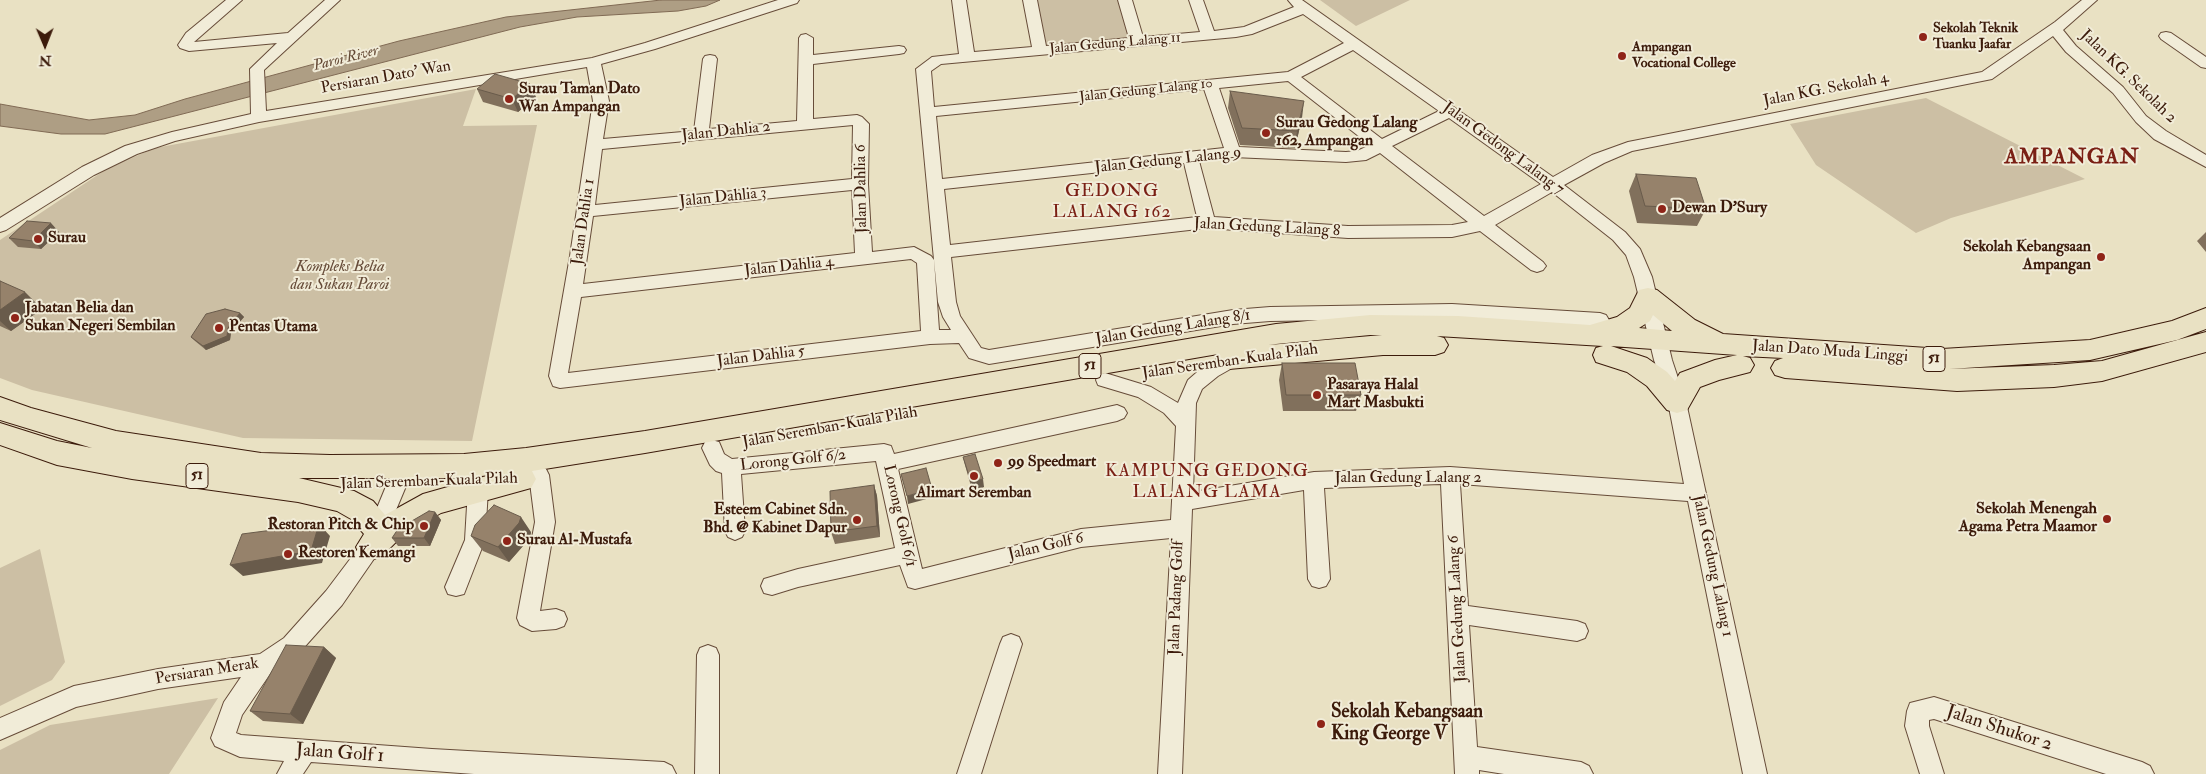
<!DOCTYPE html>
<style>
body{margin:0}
#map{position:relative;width:2206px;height:774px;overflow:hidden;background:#e9e1c3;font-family:"IM FELL Double Pica",serif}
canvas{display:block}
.north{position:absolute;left:20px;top:20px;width:50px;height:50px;-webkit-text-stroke:4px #f1ecd8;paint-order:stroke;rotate:179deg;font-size:14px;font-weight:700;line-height:20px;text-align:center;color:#3c1b0b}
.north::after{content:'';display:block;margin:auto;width:18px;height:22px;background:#3c1b0b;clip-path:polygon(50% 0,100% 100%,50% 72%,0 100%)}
</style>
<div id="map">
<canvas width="2206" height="774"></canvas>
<div class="north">N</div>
</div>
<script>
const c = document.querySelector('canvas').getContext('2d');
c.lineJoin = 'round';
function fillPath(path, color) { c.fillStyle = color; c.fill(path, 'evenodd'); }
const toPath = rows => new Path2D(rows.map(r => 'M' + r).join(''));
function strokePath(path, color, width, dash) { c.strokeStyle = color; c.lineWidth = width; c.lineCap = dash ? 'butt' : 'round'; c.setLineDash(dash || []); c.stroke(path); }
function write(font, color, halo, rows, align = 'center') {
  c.font = font + ' "IM FELL Double Pica",serif'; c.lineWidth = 4; c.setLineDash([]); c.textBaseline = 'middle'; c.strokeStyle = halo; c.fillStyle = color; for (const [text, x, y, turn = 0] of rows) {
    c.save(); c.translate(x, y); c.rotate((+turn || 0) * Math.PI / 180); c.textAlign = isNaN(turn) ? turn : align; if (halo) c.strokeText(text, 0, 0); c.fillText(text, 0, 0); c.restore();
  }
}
fillPath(toPath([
 [1037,0,1118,0,1129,39,1047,47],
 [1320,0,1410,0,1356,26],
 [476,89,463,126,537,125,472,441,243,438,32,390,0,378,0,240,108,168,155,148],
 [1926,98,2085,179,1951,218,1916,233,1816,165,1790,124],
 [40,549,65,662,52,680,0,706,0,568],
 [218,698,169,774,0,774,0,750,50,725]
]), '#ccbfa4');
const water = toPath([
 [661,0,720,0,706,6,678,11,577,17,520,27,105,134,61,134,0,126,0,104,89,120,135,115,185,99,399,41,506,17,661,0]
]);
fillPath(water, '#ae9e84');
strokePath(water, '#806a54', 1);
const minor = toPath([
 [226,0,242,0,194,42,288,33,325,0,340,0,264,70,266,111,592,58,645,43,778,0,799,0,797,3,655,49,601,64,609,101,603,139,694,131,703,59,705,56,710,55,715,56,717,59,709,129,797,121,799,38,801,35,806,34,813,38,813,55,899,46,904,47,906,50,904,53,899,54,813,64,813,119,857,115,862,117,869,124,868,184,872,252,914,247,931,256,934,260,939,330,951,330,943,317,938,302,916,69,932,57,959,54,952,0,966,0,974,52,1032,47,1023,0,1037,0,1046,46,1129,38,1118,0,1132,0,1143,37,1200,32,1189,0,1203,0,1214,31,1244,27,1294,7,1288,0,1302,0,1553,177,1592,155,1628,142,1982,72,2055,22,2082,0,2097,0,2063,30,2076,46,2123,87,2146,116,2166,131,2206,155,2206,167,2154,139,2136,122,2113,93,2066,52,2053,36,1992,79,1632,151,1604,163,1564,185,1625,232,1640,249,1652,277,1672,360,1686,402,1767,774,1743,774,1688,501,1460,484,1468,606,1577,621,1585,624,1588,631,1585,638,1577,641,1469,625,1477,747,1581,762,1589,766,1593,774,1504,774,1479,770,1479,774,1455,774,1441,484,1324,488,1330,579,1326,586,1319,588,1312,586,1308,579,1304,490,1192,509,1182,774,1158,774,1171,538,1081,547,915,589,908,587,900,565,798,587,772,595,764,593,761,586,764,579,798,569,895,548,876,461,741,474,745,531,742,537,735,540,728,537,725,531,722,473,716,471,710,465,702,448,705,442,712,440,719,442,724,454,732,459,884,444,891,446,894,454,1117,405,1124,408,1127,413,1124,418,1117,421,898,469,922,569,1081,529,1171,520,1176,426,1164,413,1138,397,1098,385,1096,380,1098,375,1105,373,1151,387,1178,403,1188,380,1204,366,1235,351,1241,353,1244,358,1241,363,1218,376,1202,389,1196,403,1193,492,1314,472,1450,467,1684,484,1668,402,1654,360,1634,277,1626,255,1613,240,1552,192,1495,225,1543,262,1546,266,1543,270,1537,272,1531,270,1480,231,1452,237,1348,238,1207,228,951,257,956,302,960,316,981,348,989,350,1233,310,1270,307,1452,304,1600,313,1606,315,1609,320,1606,325,1600,327,1452,318,1270,321,1233,324,989,364,969,358,959,343,930,344,560,388,553,386,549,376,570,256,593,101,587,67,259,122,175,141,137,154,94,175,6,230,0,232,0,218,82,167,125,146,172,132,251,114,250,69,277,43,189,51,180,48,178,45,186,33,226,0],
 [1303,14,1344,43,1288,72,934,107,931,71,941,64,1236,37,1252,34,1303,14],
 [1353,50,1439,111,1382,139,1301,77,1353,50],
 [1288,81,1370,145,1357,151,1346,152,1239,147,1219,88,1288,81],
 [1204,89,1224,148,942,179,936,116,1204,89],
 [1449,118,1541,184,1484,216,1392,146,1449,118],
 [853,125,852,179,595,205,602,149,853,125],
 [1380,153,1468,222,1452,225,1348,226,1214,217,1199,161,1233,157,1346,162,1366,160,1380,153],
 [1184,163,1197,217,950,245,944,189,1184,163],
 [852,190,855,253,583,284,593,216,852,190],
 [911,259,917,263,921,331,568,373,581,297,911,259],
 [2166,32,2171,33,2206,57,2206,68,2201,67,2161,39,2159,36,2161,33,2166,32],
 [404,459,411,461,414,467,378,553,342,605,300,652,272,671,242,715,236,733,241,735,432,749,664,762,672,766,676,774,474,774,311,762,303,774,277,774,284,761,240,757,215,746,211,738,224,702,241,677,158,689,76,707,0,740,0,718,74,686,158,669,260,654,284,638,326,591,363,542,394,467,397,461,404,459],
 [539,467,546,469,549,475,555,522,540,611,556,609,564,612,567,619,564,626,556,629,532,631,520,625,517,618,535,522,529,475,532,469,539,467],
 [478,481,485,483,488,489,485,540,464,594,456,596,448,594,445,587,465,540,468,489,471,483,478,481],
 [1011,634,1019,637,1022,644,981,774,957,774,1000,644,1003,637,1011,634],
 [708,645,716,648,719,655,719,774,695,774,697,655,700,648,708,645],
 [1934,697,2142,762,2150,766,2154,774,2106,774,1934,719,1929,720,1929,726,1944,774,1920,774,1905,726,1907,711,1910,703,1934,697]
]);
const highway = toPath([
 [1648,288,1657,290,1695,320,1723,334,1942,349,2090,340,2172,321,2206,308,2206,329,2177,340,2090,360,1949,369,2054,365,2102,361,2206,332,2206,352,2102,381,2054,387,1957,391,1785,378,1775,375,1771,368,1775,361,1783,358,1743,356,1750,358,1754,365,1750,372,1719,380,1700,387,1687,410,1677,413,1667,410,1647,386,1627,372,1596,362,1593,355,1596,348,1603,346,1437,336,1444,338,1448,345,1444,352,1435,355,1383,355,1229,369,1219,366,1216,359,1218,354,645,453,532,471,536,479,531,488,441,513,403,535,382,556,371,560,360,556,356,547,364,534,351,519,337,511,298,502,132,479,57,465,0,445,0,423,57,441,92,448,0,420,0,397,31,408,116,431,261,453,330,455,464,454,526,448,645,431,1276,324,1370,315,1458,316,1590,325,1617,317,1630,308,1639,290,1648,288],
 [1653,315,1672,331,1639,328,1650,321,1653,315],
 [1370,335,1382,335,1269,345,1276,344,1370,335],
 [1611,346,1737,355,1715,360,1680,373,1675,381,1667,372,1647,358,1611,346],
 [490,475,423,494,385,515,373,501,354,491,299,478,464,478,490,475]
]);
strokePath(minor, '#674c39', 2);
strokePath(highway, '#3c1b0b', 2);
fillPath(minor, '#f1ecd8');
fillPath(highway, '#e9e1c3');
fillPath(toPath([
 [477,89,536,97,518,112,483,102],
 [1230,91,1302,118,1295,148,1240,145,1228,108],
 [1636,174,1706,209,1697,226,1637,223,1629,191],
 [59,232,41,249,18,247,9,238],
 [2206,232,2206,252,2197,241],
 [0,281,42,309,11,331,0,326],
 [240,313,244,317,231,332,230,340,206,350,195,341,191,337],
 [1282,363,1361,395,1356,411,1283,411,1279,380],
 [963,457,984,487,972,490,965,465],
 [874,485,877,496,880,537,835,544,831,532],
 [435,512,441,520,430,546,398,546,392,538],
 [531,532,530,538,509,562,483,551,471,536],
 [324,647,336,658,303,724,263,721,250,711]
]), '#81705c');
fillPath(toPath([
 [530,84,536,97,518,112,512,99],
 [1304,101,1302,118,1295,148,1297,131],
 [51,223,59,232,41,249,33,241],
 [25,292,42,309,11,331,0,321,0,310],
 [240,313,244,317,231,332,230,340,206,350,203,346,228,328],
 [983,479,984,487,972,490,971,482],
 [874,485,877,496,880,537,877,526],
 [932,489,934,497,908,504,907,496],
 [435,512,441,520,430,546,424,538],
 [521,517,531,532,530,538,509,562,498,547],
 [319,524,330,536,322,563,243,576,230,565],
 [324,647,336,658,303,724,290,714]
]), '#695b4b');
const building = toPath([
 [495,74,530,84,512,99,477,89,495,74],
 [1230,91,1304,101,1297,131,1242,128,1230,91],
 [1636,174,1696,178,1706,209,1645,206,1636,174],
 [27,221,51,223,33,241,9,238,27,221],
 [0,281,25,292,0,310,0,281],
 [225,309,240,313,228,328,227,336,203,346,191,337,206,314,225,309],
 [1282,363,1355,363,1361,395,1286,395,1282,363],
 [975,454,983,479,971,482,963,457,975,454],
 [926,468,932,489,907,496,901,474,926,468],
 [874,485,877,526,831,532,830,491,874,485],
 [494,505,521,517,519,523,498,547,471,536,475,525,494,505],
 [429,511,435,512,424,538,392,538,398,529,429,511],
 [319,524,311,551,230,565,242,534,319,524],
 [286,645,324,647,290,714,250,711,286,645]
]);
fillPath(building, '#96826b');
strokePath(building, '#695b4b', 1);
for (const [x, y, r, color] of [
 [1923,37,5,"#8f2418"],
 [1622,56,5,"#8f2418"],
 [509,99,5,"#8f2418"],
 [1266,133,5,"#8f2418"],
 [1662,209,5,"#8f2418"],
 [38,239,5,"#8f2418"],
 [2101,257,5,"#8f2418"],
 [15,318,5,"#8f2418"],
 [219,328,5,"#8f2418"],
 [1317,395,5,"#8f2418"],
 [998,463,5,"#8f2418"],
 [974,476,5,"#8f2418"],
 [2107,519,5,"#8f2418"],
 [857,520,5,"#8f2418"],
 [424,526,5,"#8f2418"],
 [507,541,5,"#8f2418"],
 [288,554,5,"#8f2418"],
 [1321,724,5,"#8f2418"]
]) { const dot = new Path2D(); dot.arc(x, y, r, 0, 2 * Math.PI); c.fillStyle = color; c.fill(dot); strokePath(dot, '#f1ecd8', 2); }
write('bold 14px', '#3c1b0b', '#f1ecd8', [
 ["Sekolah Teknik",1933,29],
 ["Tuanku Jaafar",1933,45],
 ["Ampangan",1632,48],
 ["Vocational College",1632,64]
], 'left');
write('14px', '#3c1b0b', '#f1ecd8', [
 ["Jalan Gedung Lalang 11",1115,44,-5],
 ["Jalan Gedung Lalang 10",1146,91,-6]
]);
write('italic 15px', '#644935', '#f1ecd8', [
 ["Paroi River",346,59,-14]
]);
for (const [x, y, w] of [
 [1934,359,22],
 [1090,366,22],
 [197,476,22]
]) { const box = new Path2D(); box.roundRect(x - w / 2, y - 12.5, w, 25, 4); c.fillStyle = '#f1ecd8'; c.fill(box); strokePath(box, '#3c1b0b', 1); }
write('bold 15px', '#3c1b0b', null, [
 ["51",1934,359],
 ["51",1090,366],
 ["51",197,476]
]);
write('16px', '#3c1b0b', '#f1ecd8', [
 ["Jalan KG. Sekolah 2",2128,77,44],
 ["Persiaran Dato' Wan",386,78,-10],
 ["Jalan KG. Sekolah 4",1826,90,-11],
 ["Jalan Dahlia 2",726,132,-6],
 ["Jalan Gedong Lalang 7",1503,149,36],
 ["Jalan Gedung Lalang 9",1168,161,-6],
 ["Jalan Dahlia 6",862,189,-91],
 ["Jalan Dahlia 3",723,198,-6],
 ["Jalan Dahlia 1",584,222,-82],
 ["Jalan Gedung Lalang 8",1267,228,3],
 ["Jalan Dahlia 4",789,267,-6],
 ["Jalan Gedung Lalang 8/1",1173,328,-9],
 ["Jalan Dato Muda Linggi",1830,352,4],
 ["Jalan Dahlia 5",761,357,-7],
 ["Jalan Seremban-Kuala Pilah",1230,362,-8],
 ["Jalan Seremban-Kuala Pilah",830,428,-10],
 ["Lorong Golf 6/2",793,461,-6],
 ["Jalan Gedung Lalang 2",1408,479],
 ["Jalan Seremban-Kuala Pilah",429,482,-2],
 ["Lorong Golf 6/1",899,516,77],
 ["Jalan Golf 6",1046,547,-13],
 ["Jalan Gedung Lalang 1",1712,566,78],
 ["Jalan Padang Golf",1177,598,-88],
 ["Jalan Gedung Lalang 6",1458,609,-93],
 ["Persiaran Merak",207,672,-9]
]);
write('bold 16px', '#3c1b0b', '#f1ecd8', [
 ["Surau Taman Dato",519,90],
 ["Wan Ampangan",519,108],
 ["Surau Gedong Lalang",1276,124],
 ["162, Ampangan",1276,142],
 ["Dewan D'Sury",1672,209],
 ["Surau",48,239],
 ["Sekolah Kebangsaan",2091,248,"right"],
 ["Ampangan",2091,266,"right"],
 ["Jabatan Belia dan",25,309],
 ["Sukan Negeri Sembilan",25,327],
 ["Pentas Utama",229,328],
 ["Pasaraya Halal",1327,386],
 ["Mart Masbukti",1327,404],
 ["99 Speedmart",1008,463],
 ["Alimart Seremban",974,494,"center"],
 ["Sekolah Menengah",2097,510,"right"],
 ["Agama Petra Maamor",2097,528,"right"],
 ["Esteem Cabinet Sdn.",847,511,"right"],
 ["Bhd. @ Kabinet Dapur",847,529,"right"],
 ["Restoran Pitch & Chip",414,526,"right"],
 ["Surau Al-Mustafa",517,541],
 ["Restoren Kemangi",298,554]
], 'left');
write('italic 16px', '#674c39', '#f1ecd8', [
 ["Kompleks Belia",340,268],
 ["dan Sukan Paroi",340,286]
]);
c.letterSpacing = '1px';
write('18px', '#7a1f14', '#f1ecd8', [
 ["GEDONG",1112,192],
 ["LALANG 162",1112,213],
 ["KAMPUNG GEDONG",1207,472],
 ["LALANG LAMA",1207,493]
]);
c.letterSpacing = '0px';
write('bold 19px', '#3c1b0b', '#f1ecd8', [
 ["Sekolah Kebangsaan",1331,713],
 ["King George V",1331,735]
], 'left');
write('19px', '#3c1b0b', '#f1ecd8', [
 ["Jalan Shukor 2",1999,729,18],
 ["Jalan Golf 1",340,754,4]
]);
c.letterSpacing = '1px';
write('bold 21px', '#7a1f14', '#f1ecd8', [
 ["AMPANGAN",2072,158]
]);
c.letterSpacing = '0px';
</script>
